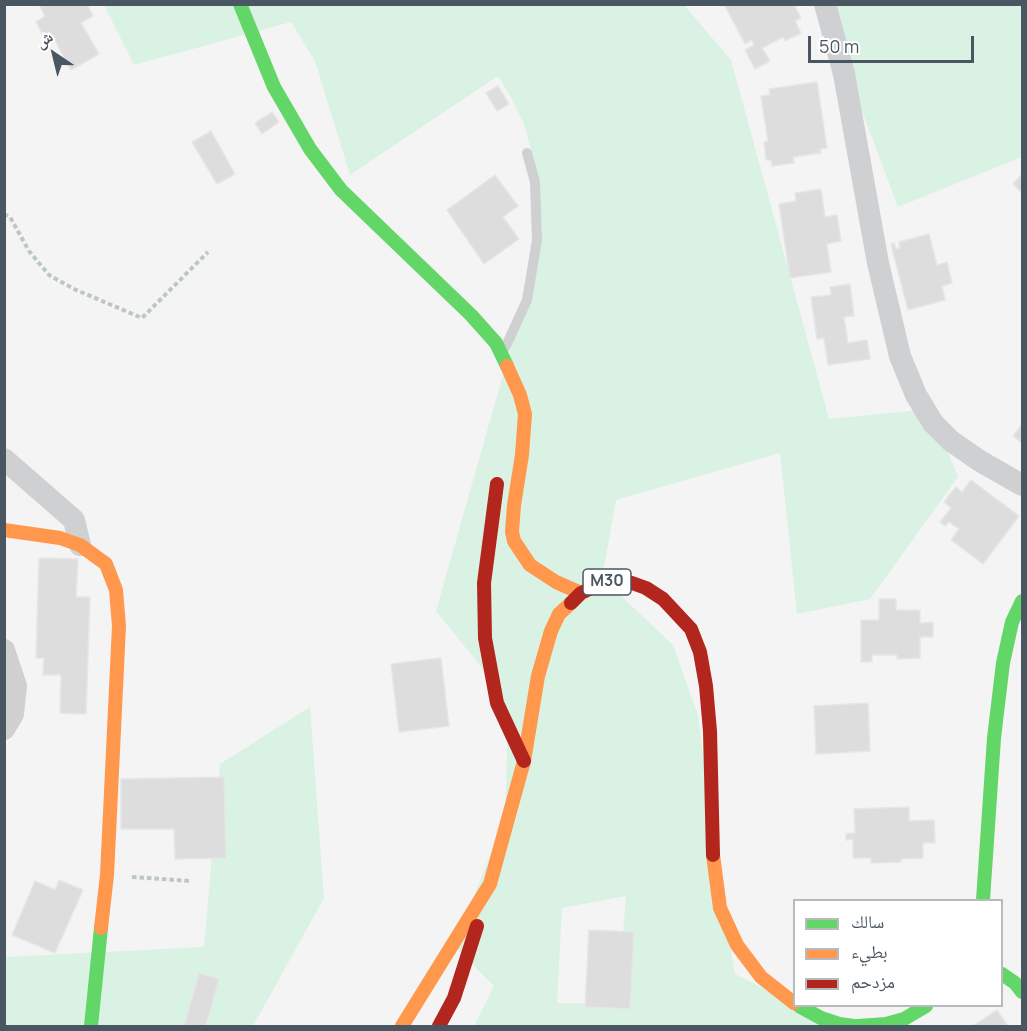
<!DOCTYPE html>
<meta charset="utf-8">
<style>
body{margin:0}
#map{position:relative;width:1027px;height:1031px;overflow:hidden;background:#f4f4f4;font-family:Manrope,"Noto Naskh Arabic",sans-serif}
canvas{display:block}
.frame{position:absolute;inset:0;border:6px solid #4a5661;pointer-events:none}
.legend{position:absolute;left:793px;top:899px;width:210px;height:108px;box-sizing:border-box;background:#fff;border:2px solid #b7bbc0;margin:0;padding:8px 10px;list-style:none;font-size:18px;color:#4a5661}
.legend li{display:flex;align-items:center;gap:12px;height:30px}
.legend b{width:30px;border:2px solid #b7bbc0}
.north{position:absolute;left:24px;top:24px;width:60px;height:60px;-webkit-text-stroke:4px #fff;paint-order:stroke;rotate:325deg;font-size:16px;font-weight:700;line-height:24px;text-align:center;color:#4a5661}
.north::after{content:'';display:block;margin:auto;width:21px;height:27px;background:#4a5661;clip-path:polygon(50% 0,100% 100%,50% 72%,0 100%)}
.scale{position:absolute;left:808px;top:36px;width:166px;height:27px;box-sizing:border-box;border:3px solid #4a5661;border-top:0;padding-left:8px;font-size:18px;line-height:21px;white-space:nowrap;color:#4a5661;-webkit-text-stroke:4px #fff;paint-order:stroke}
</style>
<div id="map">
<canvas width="1027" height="1031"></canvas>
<div class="frame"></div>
<ul class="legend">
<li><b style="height:8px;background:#63d668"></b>سالك</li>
<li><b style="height:8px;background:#ff974d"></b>بطيء</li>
<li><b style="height:8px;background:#b3261e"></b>مزدحم</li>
</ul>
<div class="north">ش</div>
<div class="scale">50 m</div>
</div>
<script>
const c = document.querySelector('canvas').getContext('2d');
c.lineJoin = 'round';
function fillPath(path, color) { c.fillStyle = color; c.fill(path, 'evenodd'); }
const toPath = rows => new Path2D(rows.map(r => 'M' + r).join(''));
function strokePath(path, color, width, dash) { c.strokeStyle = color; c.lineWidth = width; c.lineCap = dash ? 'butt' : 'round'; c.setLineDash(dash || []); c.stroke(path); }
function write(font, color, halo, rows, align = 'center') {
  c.font = font + ' Manrope,sans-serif'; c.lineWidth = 6; c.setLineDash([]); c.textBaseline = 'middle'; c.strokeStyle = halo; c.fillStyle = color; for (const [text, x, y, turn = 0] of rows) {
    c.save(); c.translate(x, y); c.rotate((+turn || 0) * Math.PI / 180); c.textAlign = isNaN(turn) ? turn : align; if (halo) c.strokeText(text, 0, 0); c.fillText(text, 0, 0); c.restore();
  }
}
fillPath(toPath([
 [104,5,684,5,731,60,829,419,930,409,958,477,870,599,797,614,780,453,616,500,602,578,673,645,698,715,723,906,735,974,838,1026,474,1026,494,986,454,946,505,818,508,725,500,690,436,611,512,343,542,230,538,176,524,124,512,99,498,76,350,175,315,61,291,22,134,65],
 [626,896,617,1004,557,1003,562,908],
 [825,5,1022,5,1022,157,898,207,841,55],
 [310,707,324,898,253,1026,5,1026,5,957,204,947,220,764]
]), '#d9f2e3');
const building = toPath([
 [39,4,87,4,93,16,81,23,99,54,71,70,53,37,46,41,36,22,45,16,39,4],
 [724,4,794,4,801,18,795,21,801,33,785,41,783,37,762,48,770,61,755,69,745,50,754,45,752,40,745,44,724,4],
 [817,82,827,148,820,149,821,153,793,157,794,163,772,166,771,160,766,160,764,142,768,142,761,96,770,95,769,89,817,82],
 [498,86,509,104,497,111,486,93,498,86],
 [272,112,279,122,262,134,255,123,272,112],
 [211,131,235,174,217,184,192,142,211,131],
 [1022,174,1022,193,1013,184,1022,174],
 [495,175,518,206,503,217,519,239,484,264,447,210,495,175],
 [821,189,825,217,837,215,841,241,827,244,831,272,790,278,779,204,796,201,795,193,821,189],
 [929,234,937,265,947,262,952,283,942,286,945,300,908,310,891,244,894,243,896,249,900,248,899,242,929,234],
 [850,284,854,316,844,317,848,343,867,340,870,359,828,365,824,338,817,339,811,297,831,295,830,287,850,284],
 [1022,424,1022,443,1013,436,1022,424],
 [971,480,1019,516,983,564,951,540,959,529,949,522,945,526,940,522,951,508,944,502,956,487,962,492,971,480],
 [39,558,78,559,76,597,90,597,86,714,60,713,61,675,43,675,44,658,36,658,39,558],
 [879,599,896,599,896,610,920,610,920,623,933,622,933,637,920,637,920,658,897,659,897,655,872,655,872,662,861,662,861,620,879,620,879,599],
 [441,658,449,726,399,732,391,664,441,658],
 [868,703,870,751,816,754,814,706,868,703],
 [224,777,226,858,175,859,174,829,121,829,121,779,224,777],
 [909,807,909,821,934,820,935,843,923,843,923,858,901,859,901,862,871,863,871,858,853,858,853,839,846,840,846,834,855,833,854,809,909,807],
 [59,880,83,890,55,953,12,935,35,881,55,890,59,880],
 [589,930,634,932,630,1009,585,1007,589,930],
 [199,973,219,979,206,1026,184,1026,199,973],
 [997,1010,1008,1026,973,1026,997,1010]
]);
fillPath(building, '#ddddde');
strokePath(building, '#e5e6e7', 1.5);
strokePath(toPath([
 [4,214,10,217,29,251,49,275,74,289,142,318,208,252],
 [132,877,190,881]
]), '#bcc7c4', 4, [4.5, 3]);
strokePath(toPath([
 [505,348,527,300,537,240,535,182,527,153]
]), '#ced0d2', 10);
strokePath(toPath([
 [825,4,844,74,878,263,900,356,916,395,933,423,951,441,980,461,1022,485],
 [4,459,74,520,80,545],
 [4,650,16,686,13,714,4,729]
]), '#ced0d2', 22);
strokePath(toPath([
 [240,4,274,87,310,149,341,190,471,315,496,343,507,366],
 [983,900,994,738,1003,663,1012,622,1022,601],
 [1002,974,1015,983,1022,992],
 [799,1006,821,1018,839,1024,854,1026],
 [91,1026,101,928],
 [858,1026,886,1024,904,1019,926,1006]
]), '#63d668', 14);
strokePath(toPath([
 [507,366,520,395,525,414,522,455,514,505,512,532,514,541,530,565,556,582,581,593],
 [4,530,60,538,80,545,106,564,116,590,119,626,107,875,101,928],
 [713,855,720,908,737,945,761,977,794,1003],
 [402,1026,490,884,524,761,538,676,551,631,559,614,571,603]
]), '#ff974d', 14);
strokePath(toPath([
 [497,484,484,583,485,638,497,703,524,761],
 [571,603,581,593,596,586,616,581,632,583,646,588,663,599,691,629,700,652,706,686,710,731,713,855],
 [439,1026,454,998,477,926]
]), '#b3261e', 14);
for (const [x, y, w] of [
 [607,582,48]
]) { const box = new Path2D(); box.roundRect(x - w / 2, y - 13, w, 26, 4.5); c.fillStyle = '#fff'; c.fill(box); strokePath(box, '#4a5661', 1.5); }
write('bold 16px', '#4a5661', null, [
 ["M30",607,582]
]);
</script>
